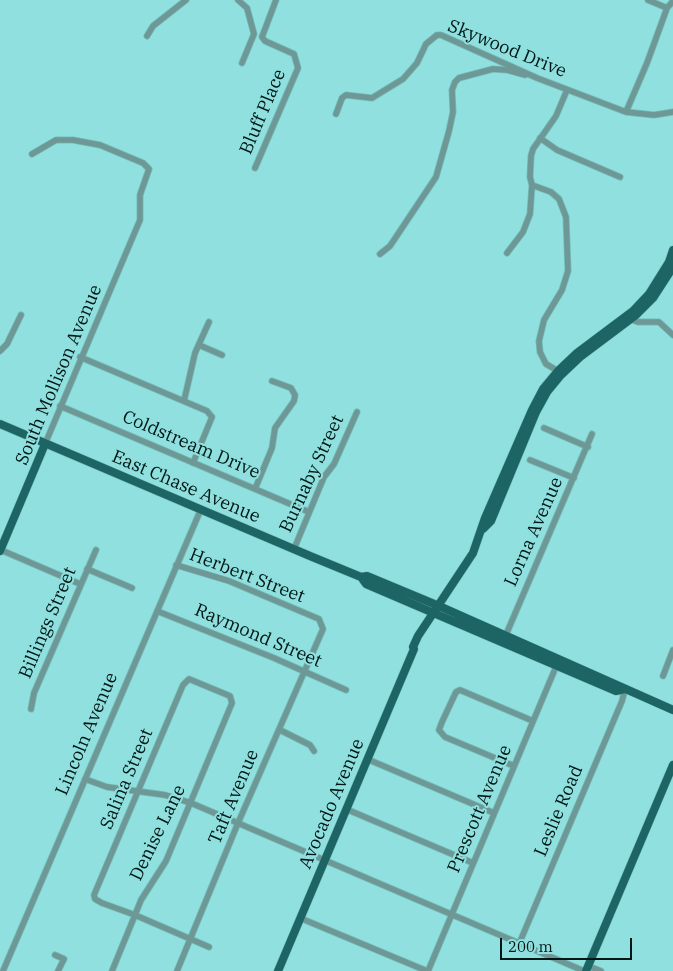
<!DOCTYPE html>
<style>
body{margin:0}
#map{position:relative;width:673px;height:971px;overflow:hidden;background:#8fe0de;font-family:"IBM Plex Serif",serif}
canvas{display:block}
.scale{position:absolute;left:500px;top:938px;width:132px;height:22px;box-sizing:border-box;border:2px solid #001716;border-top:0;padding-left:6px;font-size:15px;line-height:18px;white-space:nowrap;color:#001716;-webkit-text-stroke:4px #8fe0de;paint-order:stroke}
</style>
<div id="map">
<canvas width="673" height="971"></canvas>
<div class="scale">200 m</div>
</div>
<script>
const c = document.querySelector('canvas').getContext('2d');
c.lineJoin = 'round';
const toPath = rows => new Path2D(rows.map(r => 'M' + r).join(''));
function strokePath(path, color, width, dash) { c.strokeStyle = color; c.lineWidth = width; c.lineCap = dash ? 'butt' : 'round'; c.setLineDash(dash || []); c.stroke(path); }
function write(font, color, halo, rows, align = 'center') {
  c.font = font + ' "IBM Plex Serif",serif'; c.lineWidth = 4; c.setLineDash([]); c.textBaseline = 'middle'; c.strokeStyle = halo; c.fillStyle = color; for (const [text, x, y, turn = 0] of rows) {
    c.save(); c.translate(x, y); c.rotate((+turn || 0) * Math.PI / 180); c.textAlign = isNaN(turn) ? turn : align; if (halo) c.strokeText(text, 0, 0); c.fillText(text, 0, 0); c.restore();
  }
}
const minor = toPath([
 [238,0,247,8,254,34,242,63],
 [648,0,667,8],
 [147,36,153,26,186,0],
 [626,112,647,63,667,8,673,1],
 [336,114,342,98,346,95,372,98,403,79,417,63,426,44,437,35,441,35,537,78,626,112,654,115,673,112],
 [540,138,557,150,620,177],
 [32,154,56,140,73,140,100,145,143,163,149,169,140,195,140,220,45,444],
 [255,168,298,68,294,54,265,41,262,37,276,0],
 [532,185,551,192,559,199,566,217,568,271,562,290,544,320,539,341,540,352,546,364,558,371],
 [507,253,523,232,530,214,532,185,530,177,531,156,533,149,556,116,567,90],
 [380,254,390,246,436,177,449,131,453,112,452,90,455,82,459,78,493,69,507,70,525,75],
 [630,319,638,322,659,322,673,335],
 [199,345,222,355],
 [0,351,7,344,21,315],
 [80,357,207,411,212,417,193,463],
 [184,401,195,353,209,322],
 [60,406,309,512],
 [544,428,588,447],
 [530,460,574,478],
 [255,489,272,448,275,428,294,401,295,395,291,388,272,381],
 [294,549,324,477,334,464,357,412],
 [1,550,80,584],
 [176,565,229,581,319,619,323,629,238,823,177,971],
 [87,569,132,588],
 [157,611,274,658,346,690],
 [505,637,592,434],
 [663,676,673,650],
 [31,709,34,693,96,550],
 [280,730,310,745,314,751],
 [367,759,494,813],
 [514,766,445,737,439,730,442,722,456,692,460,690,533,721],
 [85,779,107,787,165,795,191,803,584,971],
 [346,809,473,863],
 [300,918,427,971],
 [519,944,622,701,625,689],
 [55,955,64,959,58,971],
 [588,966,601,971],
 [3,971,201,509],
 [112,971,135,915,141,900,166,861,232,703,230,696,189,679,183,685,94,895,95,899,102,903,135,915,209,947],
 [428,971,558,662]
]);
const major = toPath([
 [0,424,310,556,361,577,367,576,439,606,673,710],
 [483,529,491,521,536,412,547,392,561,375,580,357,636,315,653,298,673,267],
 [0,551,45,444],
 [361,577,366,584,616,691,625,689],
 [278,971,414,649,413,647,418,636,473,553,485,518,532,410,543,389,558,371,577,353,633,311,649,294,669,262,673,250],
 [586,971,673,765]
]);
strokePath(minor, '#75bcba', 7);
strokePath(major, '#75bcba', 9);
strokePath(minor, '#6e9896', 5.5);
strokePath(major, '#1c6564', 8);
write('18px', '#001716', '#8fe0de', [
 ["Skywood Drive",507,49,22],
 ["Bluff Place",263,112,-67],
 ["South Mollison Avenue",59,375,-67],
 ["Coldstream Drive",191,445,23],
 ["Burnaby Street",312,474,-65],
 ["East Chase Avenue",186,487,23],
 ["Lorna Avenue",534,532,-66],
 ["Herbert Street",247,576,21],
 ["Billings Street",48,623,-67],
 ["Raymond Street",258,636,23],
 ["Lincoln Avenue",87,734,-67],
 ["Salina Street",127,779,-67],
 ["Taft Avenue",234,797,-67],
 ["Avocado Avenue",332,804,-67],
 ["Prescott Avenue",480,809,-67],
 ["Leslie Road",559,811,-67],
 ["Denise Lane",158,833,-64]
]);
</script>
